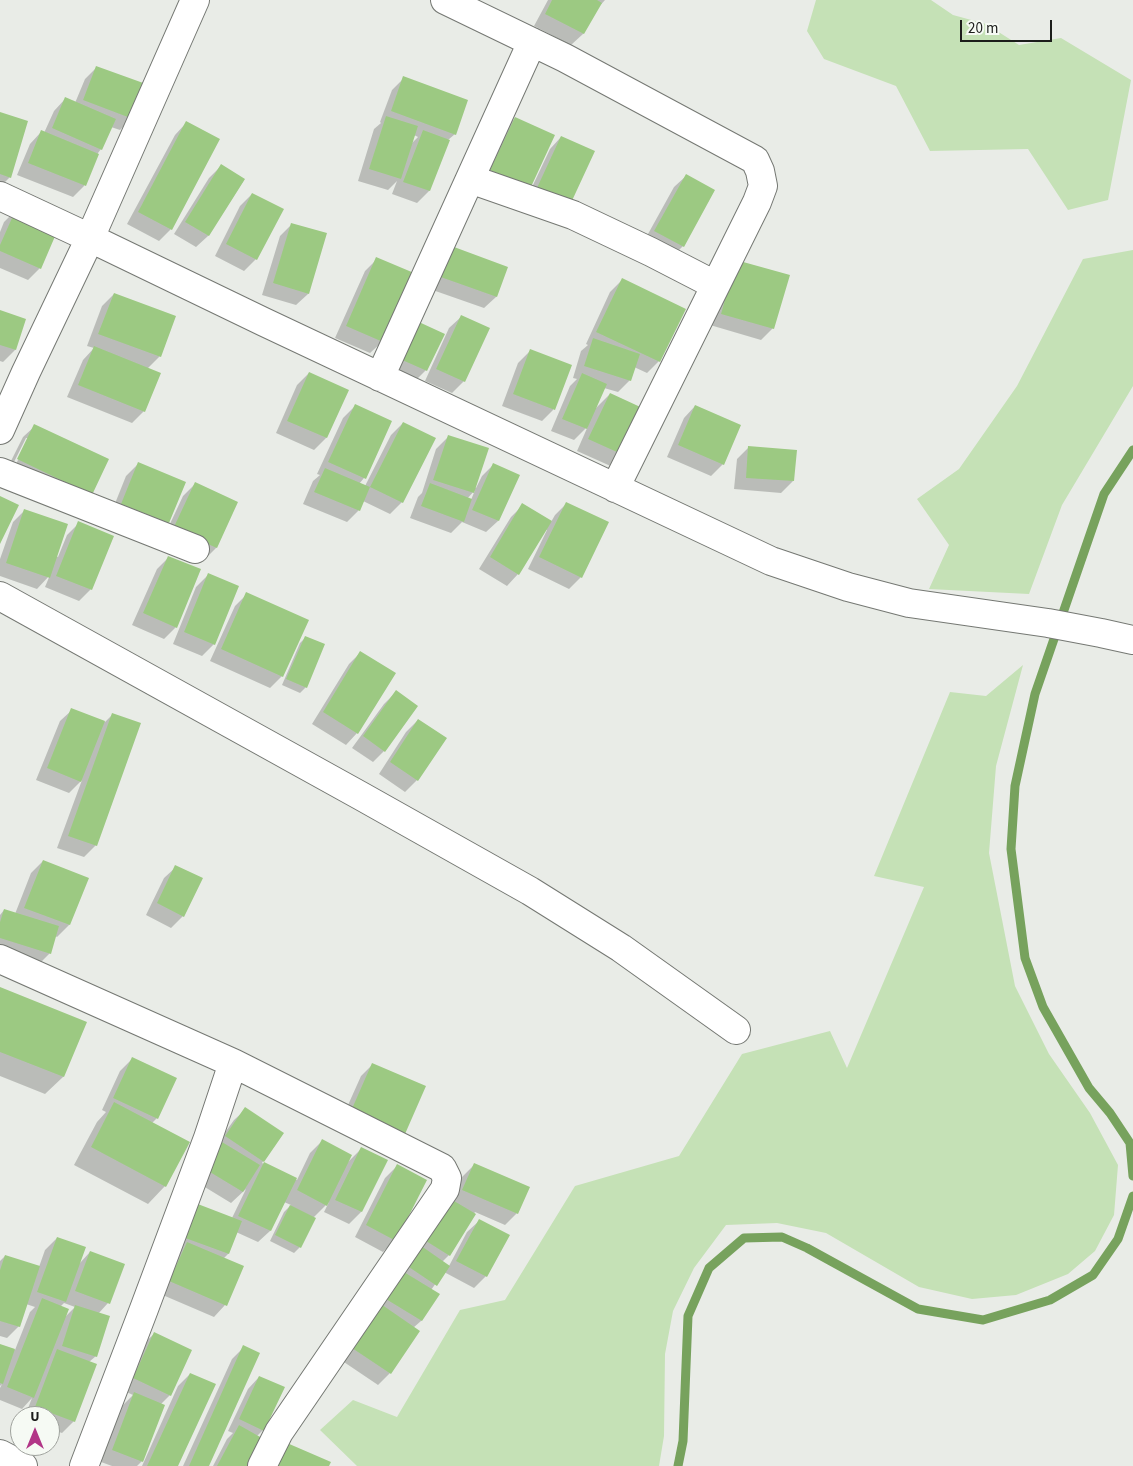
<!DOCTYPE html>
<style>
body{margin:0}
#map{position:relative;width:1133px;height:1466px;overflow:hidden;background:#e9ece7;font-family:"Source Sans 3",sans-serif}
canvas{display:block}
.north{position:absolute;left:10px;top:1406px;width:50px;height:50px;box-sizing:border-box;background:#f6faf4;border:1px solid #9fa29d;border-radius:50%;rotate:0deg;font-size:14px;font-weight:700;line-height:20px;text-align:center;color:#1c1d1b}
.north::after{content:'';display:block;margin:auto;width:18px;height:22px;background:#b23687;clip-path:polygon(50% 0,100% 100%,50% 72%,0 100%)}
.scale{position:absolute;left:960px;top:20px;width:92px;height:22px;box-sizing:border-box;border:2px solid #1c1d1b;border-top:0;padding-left:6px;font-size:15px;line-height:18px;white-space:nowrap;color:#1c1d1b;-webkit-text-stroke:4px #f6faf4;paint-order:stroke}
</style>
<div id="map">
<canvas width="1133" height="1466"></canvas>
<div class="north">U</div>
<div class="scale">20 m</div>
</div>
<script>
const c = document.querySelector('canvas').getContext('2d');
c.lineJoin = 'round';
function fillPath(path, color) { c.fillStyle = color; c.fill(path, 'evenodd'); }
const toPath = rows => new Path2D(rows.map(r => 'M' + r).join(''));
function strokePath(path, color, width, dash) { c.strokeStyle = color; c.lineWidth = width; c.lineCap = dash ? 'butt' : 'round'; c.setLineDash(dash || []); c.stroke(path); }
fillPath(toPath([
 [816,0,931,0,953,15,986,24,1019,45,1061,38,1131,80,1108,200,1068,210,1028,149,930,151,896,86,824,59,807,31],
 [1133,250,1133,386,1062,505,1029,594,929,589,949,545,917,499,959,469,1017,386,1083,259],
 [1023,665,996,766,989,853,1015,986,1049,1054,1090,1113,1118,1165,1114,1215,1095,1251,1068,1274,1016,1295,972,1299,919,1287,826,1233,777,1223,726,1225,694,1268,673,1311,665,1354,664,1436,659,1466,357,1466,320,1430,353,1400,397,1417,460,1310,505,1300,575,1186,679,1156,742,1054,830,1031,847,1068,924,887,874,876,950,692,986,696]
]), '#c5e1b6');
fillPath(toPath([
 [548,0,605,0,597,9,583,34,571,45,534,26],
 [97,67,132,118,120,130,111,127,101,149,98,153,84,186,73,197,17,175,30,144,41,132,44,133,54,111,65,99,75,103,85,79],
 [404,78,455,134,448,140,429,191,417,203,392,194,397,181,388,190,358,181,374,129,381,123,380,122,392,90],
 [414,135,418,137,411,144],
 [0,114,10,177,0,187],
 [515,118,528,188,479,182,504,130],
 [186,123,171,229,159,241,127,224,175,135],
 [561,137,593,152,525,202,550,149],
 [221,166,244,180,208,236,196,247,174,234,209,178],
 [686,176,714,191,683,246,671,258,643,243,674,187],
 [252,194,256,259,244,271,215,256,240,206],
 [16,210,40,268,28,280,0,268,0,232,4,222],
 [292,224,308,294,296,305,262,295,280,236],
 [435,257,506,267,496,297,484,308,424,287],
 [377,259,382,342,370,353,335,338,365,271],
 [737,261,773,328,761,340,710,325],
 [622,280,659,361,647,373,634,367,630,380,618,392,604,388,594,410,610,394,647,411,615,468,577,451,588,426,574,440,551,431,570,386,577,379,573,378,581,351,588,345,586,344,610,292],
 [114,294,160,356,147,369,144,411,132,423,67,397,83,360,94,348,87,346,102,306],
 [0,312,25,320,15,350,3,362,0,361],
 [461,317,464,381,452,393,425,381,449,328],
 [397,331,426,370,414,382,380,367],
 [530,351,570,366,553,410,542,421,502,406,518,363],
 [309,373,347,390,326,438,314,450,276,433,297,385],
 [355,406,364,478,359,484,365,486,391,435,403,423,402,502,390,514,363,501,359,510,347,522,303,504,313,481,320,475,317,474,343,418],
 [695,406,723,464,711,476,667,457,684,418],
 [35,426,107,460,79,506,6,471,23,437],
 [26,438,29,438,15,466,13,464],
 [448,437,475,488,476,488,482,476,494,464,498,521,486,532,462,522,451,533,410,518,418,497,422,493,436,449],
 [475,490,471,500,467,499],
 [749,447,793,481,781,493,734,489,737,459],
 [138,464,184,483,168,523,156,534,110,516,126,476],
 [195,484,237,502,216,548,204,560,162,541,183,496],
 [567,503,581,577,569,589,528,569,547,530,546,529,518,574,507,586,479,569,511,517,523,505,551,522,555,515],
 [25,510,56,556,58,557,67,535,79,523,91,589,79,601,45,587,50,575,37,589,0,576,0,559,13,522],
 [169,557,176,627,164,639,132,625,157,569],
 [208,575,214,644,202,656,173,644,196,587],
 [247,594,282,676,270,688,210,661,235,606],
 [306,637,306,687,300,693,282,685,300,643],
 [361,652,357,733,346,745,312,724,349,664],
 [396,692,384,751,373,762,352,748,384,704],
 [72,710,105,722,112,715,96,845,84,857,57,848,82,780,69,793,36,780,60,721],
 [418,720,417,780,405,792,379,774,406,732],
 [43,861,87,879,69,925,57,937,55,936,50,953,38,965,0,953,0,915,4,910,15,914,31,873],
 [176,867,183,916,171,928,146,915,164,878],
 [0,988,85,1022,63,1077,45,1094,0,1076],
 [132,1059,157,1118,152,1123,165,1186,148,1204,74,1165,97,1122,106,1112,102,1110,120,1071],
 [372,1065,424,1087,340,1123,361,1076],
 [246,1109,282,1133,262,1163,297,1180,310,1153,322,1141,347,1163,362,1148,386,1161,361,1212,349,1224,324,1212,329,1202,313,1218,300,1247,294,1253,270,1241,284,1212,291,1205,284,1202,270,1231,258,1242,236,1232,228,1254,223,1259,225,1305,214,1317,158,1293,178,1214,232,1218,246,1189,231,1203,190,1178,219,1141,234,1120],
 [474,1165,517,1213,505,1225,475,1212,449,1255,442,1262,449,1266,467,1232,479,1221,486,1276,474,1288,444,1272,431,1290,438,1295,421,1321,413,1328,390,1373,378,1385,335,1356,452,1201,462,1177],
 [397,1166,395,1240,383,1252,355,1237,385,1178],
 [57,1238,79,1264,90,1252,108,1303,98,1314,96,1356,89,1362,74,1421,62,1433,50,1429,50,1416,25,1416,32,1398,22,1409,0,1400,0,1388,2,1384,0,1386,0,1345,15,1350,30,1312,35,1307,26,1304,19,1326,7,1338,0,1336,0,1261,5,1256,39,1267,45,1250],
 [64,1303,75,1307,64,1318,60,1307],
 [154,1334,170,1395,161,1404,142,1461,137,1466,112,1466,101,1462,122,1406,133,1395,122,1390,142,1345],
 [244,1347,208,1466,183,1466,232,1359],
 [190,1374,177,1466,142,1466,178,1386],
 [259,1377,263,1430,257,1436,255,1466,213,1466,227,1439,233,1433,228,1431,248,1389]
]), '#0003');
strokePath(toPath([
 [1133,450,1104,494,1035,694,1015,786,1011,849,1025,958,1043,1007,1089,1088,1110,1113,1130,1143,1133,1176],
 [678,1466,683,1441,688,1316,709,1268,744,1238,782,1237,807,1248,918,1309,983,1320,1050,1300,1093,1275,1118,1239,1133,1196]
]), '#77a25d', 9);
fillPath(toPath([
 [552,0,597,0,602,3,584,34,545,14],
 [96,66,146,84,133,119,83,100],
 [403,76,468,100,456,135,391,111],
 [65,97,116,119,102,150,52,128],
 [0,112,28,121,11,178,0,174],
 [386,116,418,126,401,179,369,169],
 [515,117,555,135,530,189,490,170],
 [186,121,220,139,172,230,138,212],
 [41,130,99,154,86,186,28,163],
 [423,130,450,140,430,191,403,182],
 [561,136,595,151,570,205,536,190],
 [221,164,245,179,209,236,185,222],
 [686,174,715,190,684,247,654,231],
 [252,193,284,209,257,260,226,244],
 [16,209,59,227,41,269,0,251,0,245],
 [291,223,327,233,309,294,273,283],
 [446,244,508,267,497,297,435,275],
 [376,257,414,273,383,342,346,326],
 [736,260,790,275,774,329,721,314],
 [622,278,686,309,660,362,596,332],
 [114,293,176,316,161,357,98,334],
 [0,310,26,319,16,350,0,345],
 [461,315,490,328,465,382,436,369],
 [408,317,445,334,427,371,391,355],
 [593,338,640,354,631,381,584,366],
 [94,346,161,373,145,412,78,385],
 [530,349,572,365,555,410,513,394],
 [309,372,349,390,327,438,287,421],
 [582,373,607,384,587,429,562,419],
 [610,393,649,411,628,457,588,439],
 [355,404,392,421,366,479,328,462],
 [695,405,741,425,724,465,678,445],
 [403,422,436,438,403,503,370,487],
 [34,424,109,459,92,495,17,459],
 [448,435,489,448,474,493,433,480],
 [748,446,797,450,794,481,746,478],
 [138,462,186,482,169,523,121,504],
 [493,463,520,475,499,521,472,510],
 [325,468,370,487,360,511,314,492],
 [195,482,238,502,217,548,173,529],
 [430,483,472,499,464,522,421,506],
 [0,496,19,505,0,544],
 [566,502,609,522,582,578,539,557],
 [522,503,552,521,519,575,490,557],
 [24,509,68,524,50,578,6,563],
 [78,521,114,536,92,590,56,576],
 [168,556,201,569,177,628,143,613],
 [208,573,239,586,215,645,184,632],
 [246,592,309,620,283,677,221,649],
 [305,636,325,644,307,688,286,679],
 [360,651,396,673,358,734,323,712],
 [396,690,418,706,385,752,363,736],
 [71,708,105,721,81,782,47,768],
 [112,713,141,723,97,846,68,836],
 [418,719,447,738,418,781,390,762],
 [43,860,89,878,70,925,24,908],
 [175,865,203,878,184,917,157,903],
 [4,909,59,926,51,954,0,938,0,922],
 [0,987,87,1022,64,1077,0,1052],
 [132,1057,177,1078,158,1119,113,1098],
 [372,1063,426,1086,405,1134,351,1111],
 [114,1102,190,1142,166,1187,91,1147],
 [245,1107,284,1133,264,1162,225,1136],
 [217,1139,260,1165,243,1192,200,1166],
 [322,1139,352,1155,327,1206,297,1190],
 [361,1147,388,1160,362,1212,335,1200],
 [264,1162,297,1178,271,1231,238,1216],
 [474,1163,530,1187,518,1214,462,1190],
 [397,1164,427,1180,396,1241,366,1225],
 [444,1195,476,1214,450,1256,418,1236],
 [190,1201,242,1221,229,1254,177,1235],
 [290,1205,316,1218,301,1248,275,1235],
 [479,1219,510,1235,487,1277,456,1261],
 [57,1237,86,1247,66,1302,37,1292],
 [187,1242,244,1266,227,1306,169,1281],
 [417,1243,450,1266,437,1286,403,1263],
 [90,1251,125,1264,110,1304,75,1291],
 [5,1255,40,1266,20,1327,0,1321,0,1270],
 [399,1269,440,1294,422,1321,381,1296],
 [42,1298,69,1309,34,1398,7,1387],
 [375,1300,420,1331,391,1374,346,1344],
 [75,1305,110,1316,97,1357,62,1346],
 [154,1332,192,1350,171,1396,133,1378],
 [0,1344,15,1349,3,1384,0,1383],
 [243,1345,260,1353,209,1466,189,1466],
 [57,1349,97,1364,75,1422,35,1407],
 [190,1373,216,1384,178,1466,147,1466],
 [259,1376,285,1387,264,1431,239,1419],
 [134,1392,165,1405,143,1462,112,1450],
 [239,1425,269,1442,256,1466,217,1466],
 [287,1443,331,1462,329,1466,277,1466]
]), '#9cc982');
const minor = toPath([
 [445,0,565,58,755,160,760,171,763,186,757,202,615,488],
 [470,179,573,215,651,252,715,285],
 [0,196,90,238,195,0],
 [380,377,532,42],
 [0,430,26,372,90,238,264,322,771,561,848,587,909,603,1048,623,1101,633,1133,640],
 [0,472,195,549],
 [0,596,361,796,530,891,621,948,736,1030],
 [0,959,233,1063,442,1168,447,1178,445,1189,279,1432,262,1466],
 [0,1454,23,1466],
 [84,1466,144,1309,208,1138,233,1063]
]);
strokePath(minor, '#757873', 30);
strokePath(minor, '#fff', 28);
</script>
